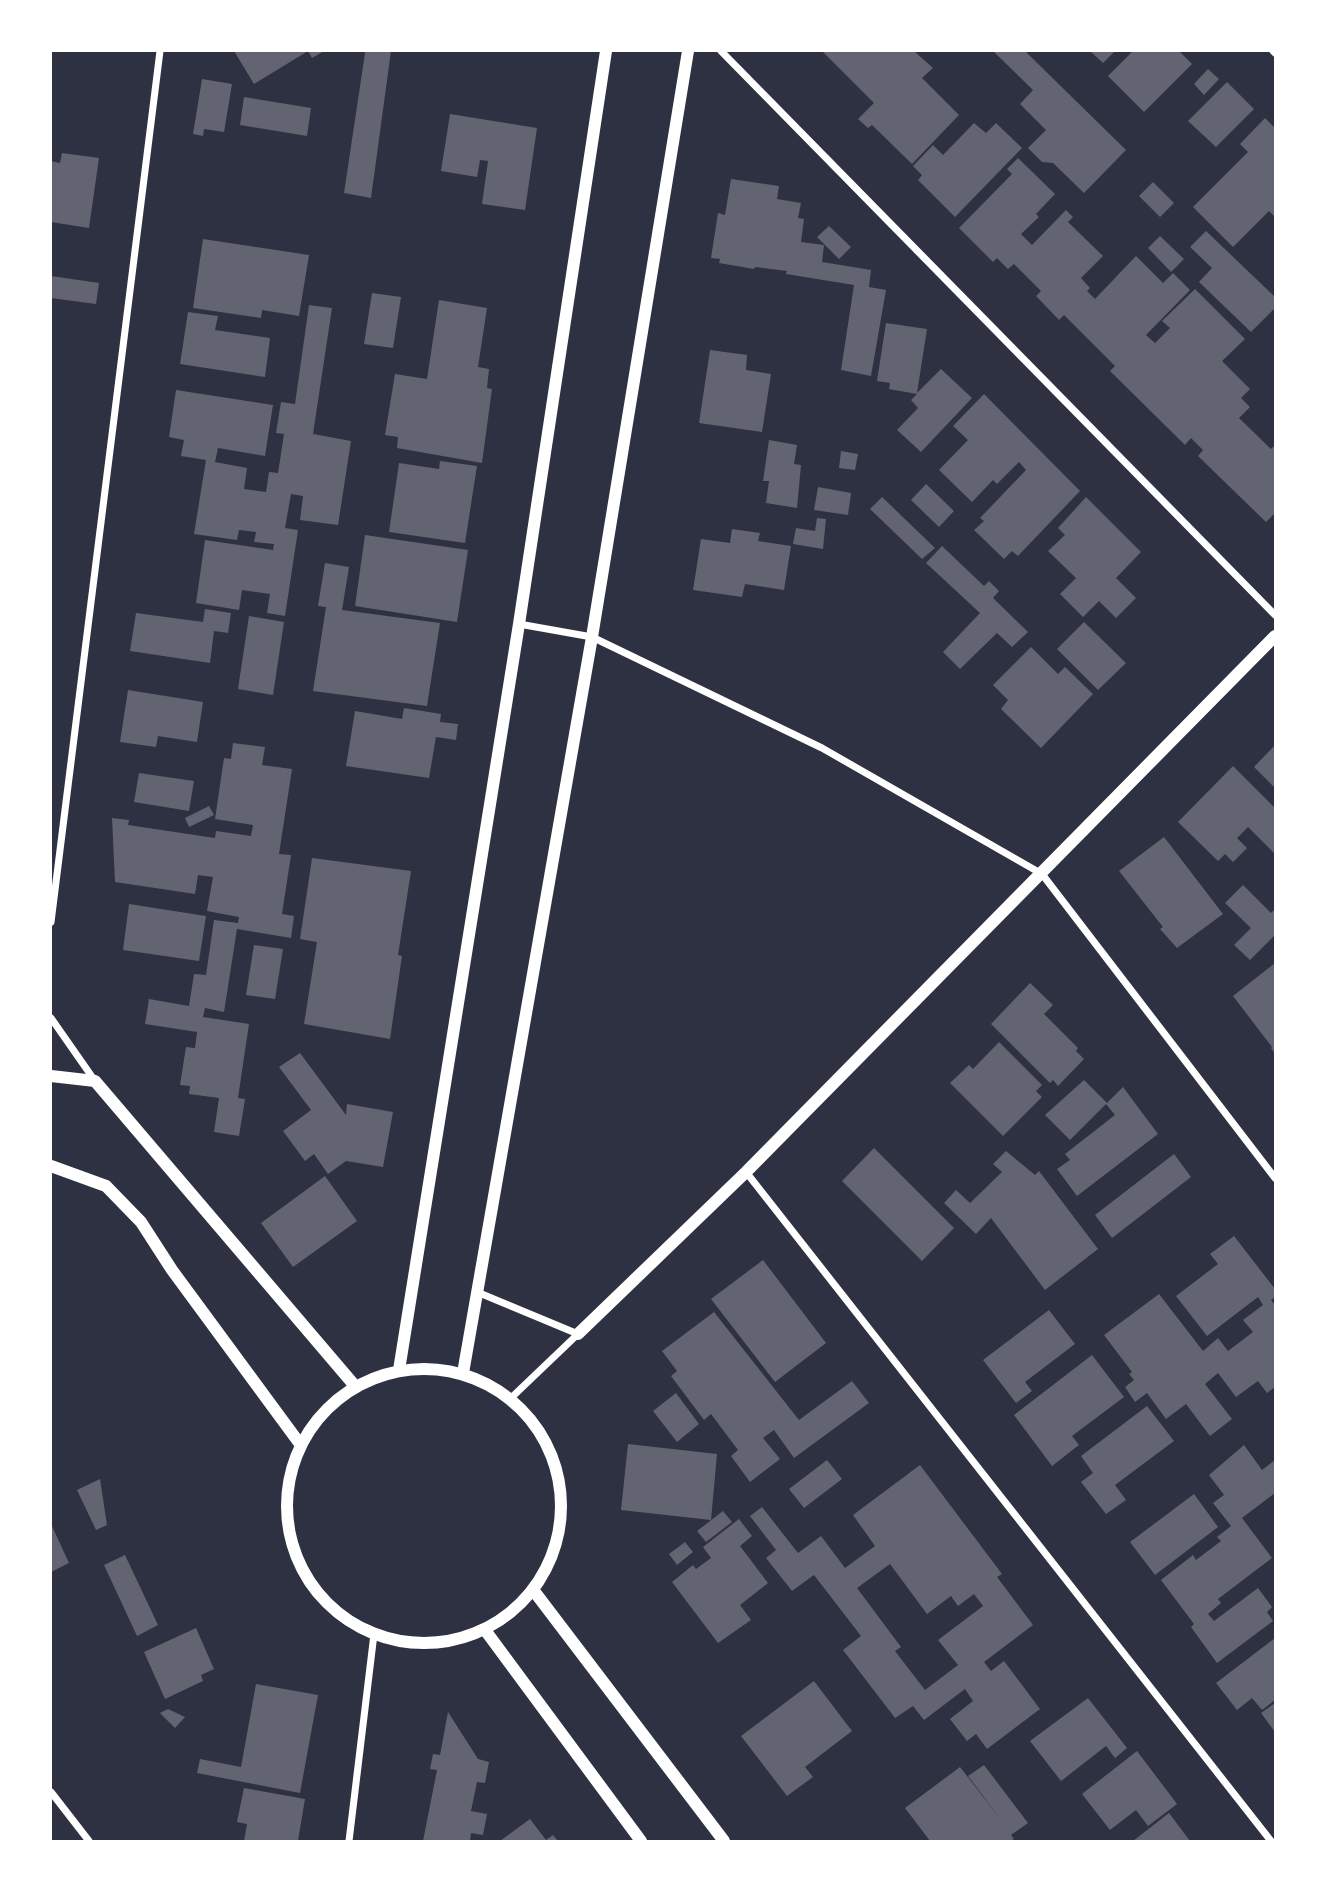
<!DOCTYPE html>
<style>
body{margin:0}
#map{position:relative;width:1326px;height:1892px;overflow:hidden;background:#2d3142;font-family:"IBM Plex Sans",sans-serif}
canvas{display:block}
.frame{position:absolute;inset:0;border:52px solid #fff;pointer-events:none}
</style>
<div id="map">
<canvas width="1326" height="1892"></canvas>
<div class="frame"></div>
</div>
<script>
const c = document.querySelector('canvas').getContext('2d');
c.lineJoin = 'round';
function fillPath(path, color) { c.fillStyle = color; c.fill(path, 'evenodd'); }
const toPath = rows => new Path2D(rows.map(r => 'M' + r).join(''));
function strokePath(path, color, width, dash) { c.strokeStyle = color; c.lineWidth = width; c.lineCap = dash ? 'butt' : 'round'; c.setLineDash(dash || []); c.stroke(path); }
fillPath(toPath([
 [234,51,324,51,312,58,308,51,254,84],
 [364,51,391,51,371,198,344,193,365,53],
 [822,51,914,51,933,68,922,78,959,115,912,164,872,125,868,128,858,119,874,103],
 [993,51,1025,51,1126,150,1084,193,1053,163,1042,162,1028,148,1046,130,1020,104,1033,90],
 [1090,51,1115,51,1103,63],
 [1133,51,1179,51,1192,64,1144,112,1108,76],
 [1208,69,1219,79,1204,95,1194,84],
 [202,79,232,84,224,132,204,129,203,136,193,134],
 [1227,82,1254,109,1216,147,1188,121],
 [244,97,311,108,307,136,240,125],
 [450,114,537,128,525,210,482,204,488,161,480,160,477,177,441,171],
 [1265,118,1275,128,1275,217,1269,211,1233,247,1193,207,1248,152,1240,144],
 [974,123,986,133,996,123,1022,148,955,217,918,180,922,175,913,166,933,145,943,155],
 [62,153,99,158,89,228,51,222,51,161,60,163],
 [1018,158,1055,194,1036,214,1039,217,1021,234,1032,245,1066,210,1073,217,1068,222,1103,256,1081,278,1090,288,1087,291,1095,299,1136,256,1163,283,1173,273,1190,290,1146,335,1155,343,1170,328,1162,321,1195,289,1245,339,1222,361,1250,389,1241,398,1250,407,1239,418,1271,449,1275,445,1275,513,1266,522,1198,456,1203,450,1191,438,1185,445,1110,371,1115,366,1064,315,1059,320,1036,296,1041,291,1014,264,1008,269,997,258,993,262,959,228,1012,174,1007,169],
 [731,179,779,186,777,199,801,203,798,218,804,219,801,242,824,245,822,262,871,270,869,287,886,290,871,376,841,370,854,285,786,274,787,271,755,267,754,269,719,263,720,259,711,258,718,213,725,215],
 [1153,182,1174,203,1160,217,1139,196],
 [829,226,851,247,839,259,817,237],
 [1206,231,1275,297,1275,308,1251,332,1199,282,1212,268,1190,247],
 [1160,236,1184,259,1171,272,1148,248],
 [203,239,309,255,299,316,262,310,261,318,193,308],
 [51,276,99,283,96,304,51,298],
 [372,293,401,297,393,348,364,344],
 [439,300,487,308,478,367,489,369,487,388,492,389,482,463,397,448,398,437,385,435,395,374,427,379],
 [309,305,332,308,313,434,351,441,338,525,300,520,303,496,291,494,285,528,298,530,285,616,267,613,270,594,242,590,239,610,196,603,205,540,273,550,274,544,254,542,256,532,239,530,237,540,194,534,206,460,181,456,184,440,169,437,176,390,273,405,265,456,218,448,215,462,247,468,244,489,266,492,269,472,278,473,284,434,276,433,281,402,295,404],
 [188,312,218,316,215,330,270,338,265,377,180,364],
 [886,323,927,329,917,393,941,369,972,398,921,452,897,430,918,408,911,400,917,394,889,389,890,383,877,381],
 [710,350,747,355,746,370,771,374,762,432,699,423],
 [984,394,1080,491,1018,556,1012,551,1004,559,974,530,984,521,980,518,1026,470,1019,462,997,484,993,480,972,502,939,470,968,440,953,426],
 [769,440,797,445,794,464,801,465,797,508,766,503,769,481,763,481],
 [841,451,858,454,855,470,839,468],
 [440,461,477,466,465,543,389,532,399,463,439,469],
 [926,484,954,511,939,527,911,500],
 [818,487,851,493,848,515,814,510],
 [882,497,935,548,922,559,870,509],
 [1086,497,1141,552,1116,578,1136,598,1116,618,1099,601,1083,617,1060,594,1076,578,1048,551,1065,535,1058,528],
 [817,518,826,519,823,549,793,544,796,528,815,531],
 [732,529,760,533,758,541,791,546,784,590,745,584,742,597,693,590,701,539,730,543],
 [365,535,468,550,457,622,355,606],
 [942,546,984,586,989,581,999,591,993,598,1028,632,1012,647,997,633,960,669,943,652,980,613,926,563],
 [325,563,349,567,342,610,440,623,427,706,313,691,326,607,318,606],
 [205,609,231,613,228,633,214,631,210,663,130,651,136,613,203,622],
 [249,616,284,622,273,695,238,689],
 [1084,622,1126,663,1098,690,1057,649],
 [1031,647,1058,674,1065,667,1093,694,1041,748,1001,709,1008,700,993,685],
 [128,690,203,702,197,742,158,736,156,747,120,742],
 [404,708,441,714,440,722,458,724,456,740,436,737,429,778,346,766,355,711,402,719],
 [233,743,265,747,262,765,292,769,279,854,291,855,282,914,294,916,291,938,237,929,224,1012,205,1008,203,1017,249,1024,238,1098,245,1099,239,1136,214,1132,219,1098,189,1094,190,1086,180,1085,186,1047,195,1048,197,1032,145,1024,149,999,189,1006,194,974,206,975,214,920,238,923,239,917,207,911,213,877,198,875,195,894,115,882,112,818,129,820,128,825,215,838,216,831,251,836,253,825,215,819,224,758,231,759],
 [1275,745,1275,788,1254,767],
 [1233,766,1275,808,1275,854,1248,827,1237,838,1247,848,1233,862,1225,854,1218,861,1178,822],
 [139,773,194,781,189,811,134,802],
 [209,806,214,815,189,827,185,818],
 [1164,837,1223,914,1177,948,1160,929,1163,927,1119,871],
 [312,858,411,871,398,955,402,956,390,1039,304,1024,317,942,300,939],
 [1243,885,1271,913,1275,909,1275,935,1250,960,1234,945,1251,928,1225,903],
 [129,904,206,916,199,961,123,950],
 [254,945,283,949,275,999,246,995],
 [1275,963,1275,1054,1271,1048,1272,1047,1233,996],
 [1030,983,1053,1005,1044,1014,1078,1048,1076,1051,1084,1059,1058,1086,1053,1080,1050,1083,991,1024],
 [999,1042,1042,1085,1036,1091,1042,1097,1003,1136,950,1083,969,1065,973,1069],
 [300,1053,346,1115,347,1104,393,1112,383,1167,346,1161,328,1174,314,1154,305,1161,283,1131,311,1110,279,1067],
 [1084,1080,1107,1103,1070,1140,1045,1115],
 [1123,1087,1158,1134,1077,1196,1057,1169,1070,1160,1065,1154,1115,1115,1106,1104],
 [874,1148,954,1228,922,1261,842,1181],
 [1006,1151,1035,1175,1039,1171,1098,1249,1045,1290,991,1218,976,1234,944,1203,956,1190,970,1203,1002,1172,993,1164],
 [1174,1154,1191,1177,1112,1238,1095,1215],
 [325,1176,357,1221,293,1267,261,1223],
 [1234,1236,1275,1289,1275,1297,1271,1300,1275,1305,1275,1387,1267,1393,1258,1381,1236,1397,1218,1373,1205,1384,1232,1419,1210,1436,1186,1404,1166,1419,1147,1393,1135,1402,1125,1387,1134,1380,1129,1374,1132,1372,1104,1335,1159,1294,1203,1351,1218,1338,1228,1351,1253,1332,1243,1320,1263,1305,1258,1297,1207,1336,1176,1296,1218,1264,1210,1254],
 [763,1260,826,1343,775,1382,711,1299],
 [1049,1310,1075,1344,1025,1382,1032,1391,1016,1403,983,1360],
 [714,1312,799,1420,852,1381,869,1403,794,1458,774,1430,763,1438,780,1459,750,1482,731,1456,738,1450,711,1414,704,1420,671,1376,677,1371,662,1351],
 [1092,1355,1124,1397,1072,1436,1079,1445,1052,1466,1014,1415],
 [676,1393,699,1424,677,1442,653,1411],
 [1147,1406,1174,1441,1115,1485,1126,1500,1106,1514,1081,1482,1093,1473,1081,1456],
 [628,1444,717,1454,711,1520,621,1510],
 [1244,1445,1262,1470,1275,1460,1275,1493,1242,1518,1272,1558,1218,1599,1221,1603,1208,1614,1214,1621,1258,1588,1272,1607,1267,1612,1273,1621,1217,1663,1191,1627,1194,1624,1161,1580,1193,1555,1196,1560,1221,1541,1217,1537,1231,1526,1213,1503,1224,1495,1209,1475],
 [827,1460,842,1479,804,1508,789,1489],
 [920,1465,1002,1574,997,1577,1033,1625,984,1662,991,1671,1004,1661,1040,1709,987,1749,976,1734,967,1741,950,1719,973,1701,965,1689,924,1720,913,1706,895,1718,843,1650,861,1636,814,1575,792,1591,766,1558,776,1550,750,1516,762,1507,798,1553,821,1536,845,1568,875,1546,853,1515],
 [890,1564,927,1614,951,1596,958,1606,974,1594,983,1606,938,1640,958,1665,925,1690,895,1651,901,1647,857,1588],
 [100,1479,107,1525,96,1530,77,1490],
 [1194,1494,1218,1527,1155,1575,1130,1542],
 [723,1511,732,1522,706,1542,697,1531],
 [739,1519,752,1536,740,1546,768,1583,740,1605,751,1620,718,1643,672,1582,693,1565,696,1569,711,1558,703,1547],
 [51,1524,69,1563,51,1572],
 [685,1542,693,1552,677,1565,669,1554],
 [125,1555,158,1625,137,1636,104,1565],
 [196,1628,214,1669,201,1675,203,1681,165,1699,144,1652],
 [1275,1638,1275,1700,1262,1710,1252,1698,1237,1710,1216,1683],
 [814,1681,852,1731,805,1767,813,1777,787,1796,741,1736],
 [256,1684,318,1695,300,1793,197,1773,200,1759,241,1767],
 [1088,1698,1127,1748,1115,1758,1106,1746,1061,1781,1030,1741],
 [1275,1703,1275,1732,1261,1713],
 [168,1709,185,1717,175,1728,160,1713],
 [448,1712,478,1759,489,1762,485,1783,477,1782,471,1811,487,1814,483,1835,471,1833,470,1841,423,1841,437,1770,430,1769,433,1754,440,1755],
 [1137,1751,1177,1804,1148,1826,1136,1810,1110,1830,1082,1794],
 [984,1765,1028,1823,1011,1835,1014,1839,1010,1841,930,1841,905,1808,960,1767,1002,1821,968,1776],
 [244,1788,305,1799,298,1841,244,1841,247,1824,237,1822],
 [1169,1813,1190,1841,1133,1841],
 [530,1819,546,1840,553,1835,558,1841,500,1841]
]), '#626471');
strokePath(toPath([
 [721,51,1275,615],
 [1273,51,1275,53],
 [519,624,592,637,822,748,1042,874,1275,1178],
 [51,922,160,51],
 [51,1018,95,1081],
 [746,1172,1271,1841],
 [477,1292,578,1334,511,1398],
 [51,1792,89,1841],
 [349,1841,374,1634]
]), '#fff', 7);
strokePath(toPath([
 [51,1076,95,1081,355,1386],
 [51,1166,106,1186,141,1222,172,1270,300,1444],
 [578,1334,746,1172,1275,636],
 '287 1506a137 137 0 1 1 274 0a137 137 0 1 1-274 0Z',
 [399,1370,519,624,606,51],
 [463,1373,592,637,688,51],
 [534,1591,724,1841],
 [485,1630,641,1841]
]), '#fff', 12);
</script>
